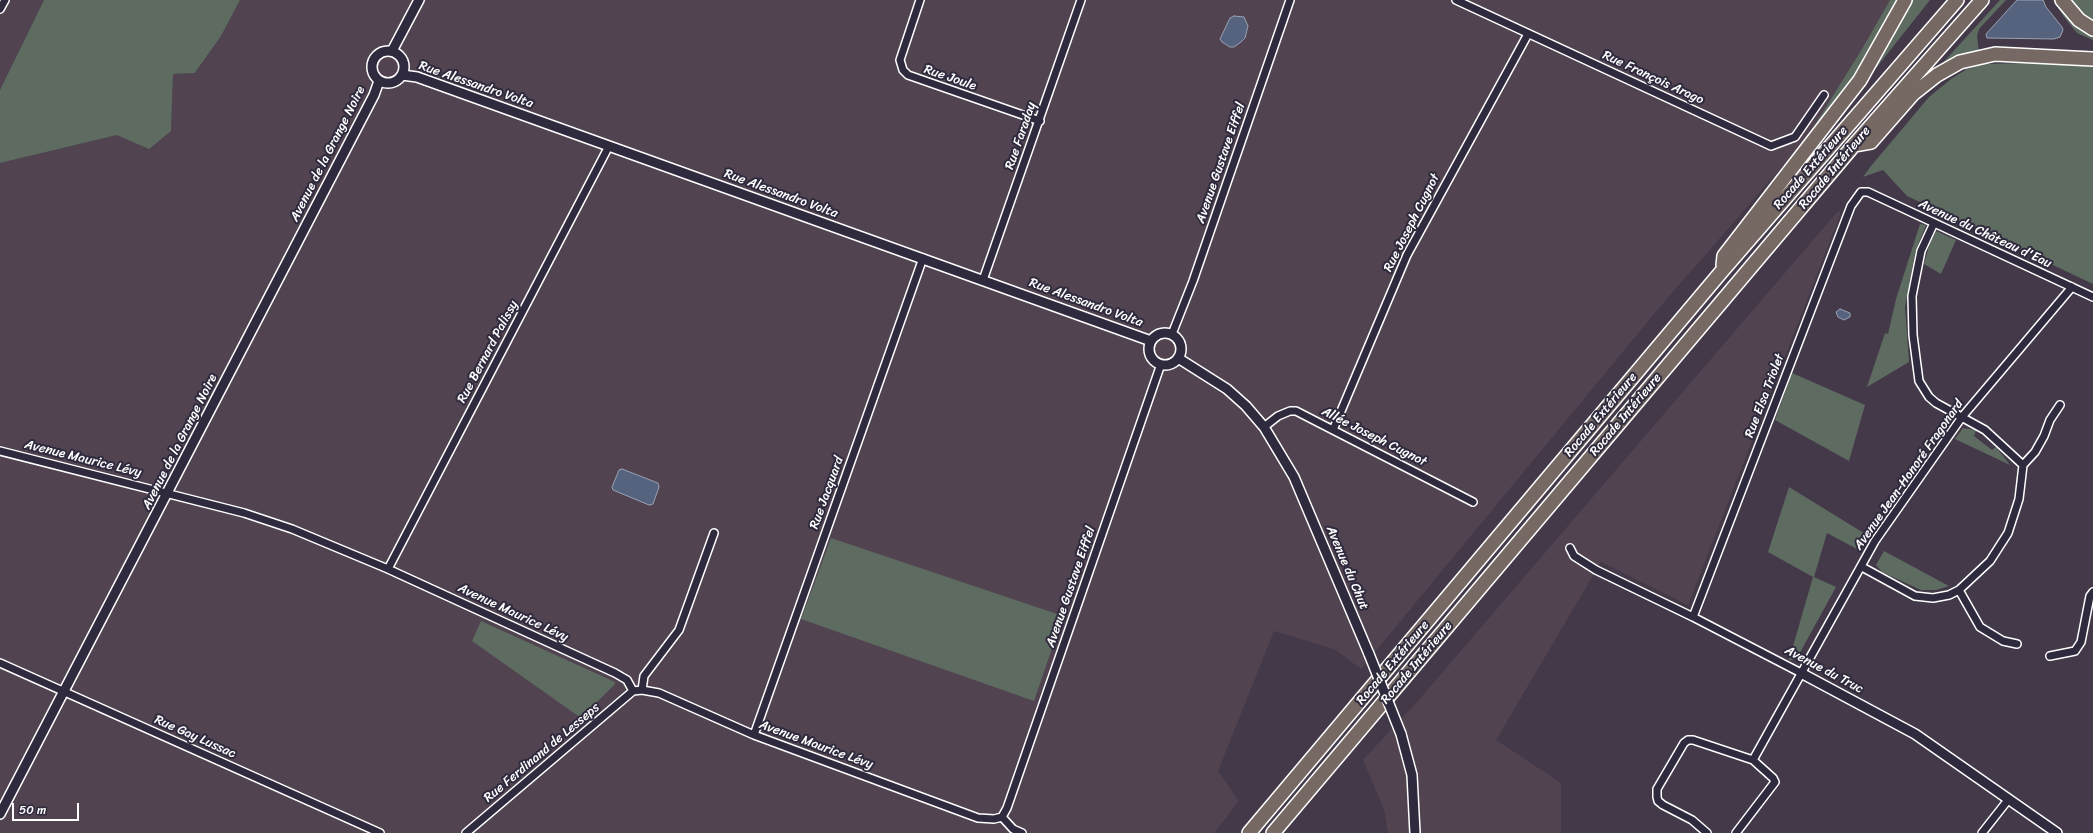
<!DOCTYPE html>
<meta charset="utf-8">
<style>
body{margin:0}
#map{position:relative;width:2093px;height:833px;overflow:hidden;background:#433948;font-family:Sriracha,sans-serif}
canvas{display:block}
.scale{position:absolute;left:12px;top:803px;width:67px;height:18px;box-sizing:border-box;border:2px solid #fff;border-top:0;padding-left:5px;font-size:12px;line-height:14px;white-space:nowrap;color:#fff;-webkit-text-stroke:3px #2f2a3d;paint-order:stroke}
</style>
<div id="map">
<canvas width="2093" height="833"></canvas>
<div class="scale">50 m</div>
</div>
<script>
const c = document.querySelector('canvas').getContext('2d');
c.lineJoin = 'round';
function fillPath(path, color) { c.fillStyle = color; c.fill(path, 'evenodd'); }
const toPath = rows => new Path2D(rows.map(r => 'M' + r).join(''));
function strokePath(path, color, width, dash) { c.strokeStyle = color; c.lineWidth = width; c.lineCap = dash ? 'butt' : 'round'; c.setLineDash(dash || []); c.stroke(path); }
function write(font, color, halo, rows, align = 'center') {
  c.font = font + ' Sriracha,sans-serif'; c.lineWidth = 4; c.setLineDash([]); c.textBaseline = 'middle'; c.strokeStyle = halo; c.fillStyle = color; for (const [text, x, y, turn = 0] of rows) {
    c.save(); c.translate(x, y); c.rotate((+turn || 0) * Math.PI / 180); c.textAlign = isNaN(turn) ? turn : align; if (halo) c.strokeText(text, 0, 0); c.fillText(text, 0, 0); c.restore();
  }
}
fillPath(toPath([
 [0,0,44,0,0,90],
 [240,0,1890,0,1862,49,1806,139,1659,308,1361,669,1334,649,1274,631,1218,771,1239,801,1214,833,0,833,0,163,117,135,171,131,173,74,196,73,221,36],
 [1838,211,1841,213,1688,605,1601,562,1496,740,1561,783,1561,833,1388,833,1384,809,1363,760,1417,702]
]), '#514450');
fillPath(toPath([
 [44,0,240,0,221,36,195,73,173,74,171,131,149,149,117,135,0,163,0,90],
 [1890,0,1900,0,1849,86,1806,139,1862,49],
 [1911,0,1930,0,1865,82],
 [2000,0,2006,0,1979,29,1977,36,1979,52,1939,67],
 [2053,0,2057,0,2070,19,2082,29,2093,34,2093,40,2077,33,2064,17],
 [2070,0,2093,0,2093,22,2075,8],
 [2026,63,2093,63,2093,284,1907,196,1883,170,1863,177,1871,166,1929,97,1951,79,1967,69,1984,64],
 [1920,224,1926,225,1915,253,1905,307,1909,362,1867,387,1885,333,1888,334,1896,299],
 [1936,231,1956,240,1941,274,1924,264,1929,246],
 [1792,373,1865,405,1849,461,1775,420],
 [1963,428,1976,430,1974,436,1992,450,1996,447,2010,465,1955,439],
 [1789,487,1867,535,1857,549,1827,533,1814,577,1836,587,1797,658,1793,660,1789,660,1813,577,1768,552],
 [831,538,1063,616,1034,701,801,619],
 [1884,551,1949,586,1936,590,1921,590,1882,572,1876,565],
 [481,621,615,682,615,684,581,718,472,641]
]), '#5e6b61');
const water = toPath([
 [2017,0,2043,0,2046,7,2062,27,2063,30,2060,37,2054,39,1987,38,1986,34,2017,0],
 [1234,16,1244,17,1248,26,1245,38,1241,42,1234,47,1230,47,1222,42,1220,39,1230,18,1234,16],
 [1840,309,1850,313,1850,317,1844,320,1838,317,1836,312,1840,309],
 [622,469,658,483,659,487,653,504,649,505,613,490,612,487,619,470,622,469]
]);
fillPath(water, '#56637f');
strokePath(water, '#9aa1b2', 1);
const minor = toPath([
 [920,0,900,60,903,70,908,75,1040,121],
 [1456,0,1771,146,1795,137,1824,95],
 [0,9,5,0],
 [983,280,1081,0],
 [1172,334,1193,281,1290,0],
 [1264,427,1278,416,1290,411,1296,411,1473,502],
 [1333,430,1407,255,1528,34],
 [0,451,244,513,292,529,388,569,615,673,627,680,633,691],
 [2023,465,2035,452,2044,436,2050,420,2060,405],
 [1570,548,1574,556,1596,570,1693,617,1801,673],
 [1862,567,1915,596,1933,598,1949,595,1959,590,1990,561,2008,533,2019,499,2023,465,1985,430,1936,403,1929,397,1919,381,1913,335,1912,296,1921,251,1934,223],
 [388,569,609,146],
 [1959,590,1980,627,2003,641,2017,644],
 [1693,617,1851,206,1861,192,1868,192,2093,297],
 [2050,656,2075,651,2081,642,2090,596,2093,592],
 [0,663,380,833],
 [642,690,644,676,679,630,714,533],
 [633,691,642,690,659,693,754,735,978,818,994,819,1002,817],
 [754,735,923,258],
 [1002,817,1007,808,1161,364],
 [1002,817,1013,829,1022,833],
 [466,833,633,691],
 [1707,833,1692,820,1663,805,1658,801,1657,797,1657,789,1684,743,1688,740,1693,740,1753,760],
 [1736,833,1775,782,1773,778,1753,760,1875,541,1962,417,2072,287],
 [1982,833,2008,800]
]);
const tertiary = toPath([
 '372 67a16 16 0 1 1 32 0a16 16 0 1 1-32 0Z',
 [392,51,419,0],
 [402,75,417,77,1151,341],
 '1149 349a16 16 0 1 1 32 0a16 16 0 1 1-32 0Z',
 [1178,358,1227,389,1246,406,1264,427,1294,477,1369,654],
 [1801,673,1915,734,2057,833],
 [1401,734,1412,775,1415,833],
 [0,814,374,95,379,81]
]);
const motorway = toPath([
 [2062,0,2079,20,2093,29],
 [1854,145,1871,142,1913,94,1937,75,1960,62,1995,54,2093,59],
 [1723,265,1724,256,1860,80,1905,0],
 [1249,833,1722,271,1957,0],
 [1273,833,1854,145,1982,0]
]);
strokePath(minor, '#fff', 10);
strokePath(tertiary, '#fff', 12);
strokePath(motorway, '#fff', 16);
strokePath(minor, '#2f2a3d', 7);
strokePath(tertiary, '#2f2a3d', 9);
strokePath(motorway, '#766964', 13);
const tertiaryBridge = toPath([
 [1369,654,1401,734]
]);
strokePath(tertiaryBridge, '#fff', 12, []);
strokePath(tertiaryBridge, '#2f2a3d', 9);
write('13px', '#fff', '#2f2a3d', [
 ["Rue Joule",950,78,19],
 ["Rue François Arago",1653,78,25],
 ["Rue Alessandro Volta",476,85,19],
 ["Rue Faraday",1021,136,-71],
 ["Avenue de la Grange Noire",328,154,-63],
 ["Avenue Gustave Eiffel",1221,163,-71],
 ["Rocade Extérieure",1811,168,-49],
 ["Rocade Intérieure",1835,168,-50],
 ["Rue Alessandro Volta",781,194,20],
 ["Rue Joseph Cugnot",1412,223,-63],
 ["Avenue du Château d'Eau",1985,234,25],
 ["Rue Alessandro Volta",1086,303,20],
 ["Rue Bernard Palissy",488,352,-62],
 ["Rue Elsa Triolet",1765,396,-69],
 ["Rocade Extérieure",1601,415,-50],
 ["Rocade Intérieure",1626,415,-50],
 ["Allée Joseph Cugnot",1374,437,27],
 ["Avenue de la Grange Noire",180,442,-63],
 ["Avenue Maurice Lévy",83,459,14],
 ["Avenue Jean-Honoré Fragonard",1909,475,-55],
 ["Rue Jacquard",827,493,-70],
 ["Avenue du Chut",1347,568,67],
 ["Avenue Gustave Eiffel",1071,587,-71],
 ["Avenue Maurice Lévy",513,613,25],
 ["Rocade Extérieure",1393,663,-50],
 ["Rocade Intérieure",1417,663,-50],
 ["Avenue du Truc",1824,670,28],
 ["Rue Gay Lussac",195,737,24],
 ["Avenue Maurice Lévy",816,745,20],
 ["Rue Ferdinand de Lesseps",542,753,-40]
]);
</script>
